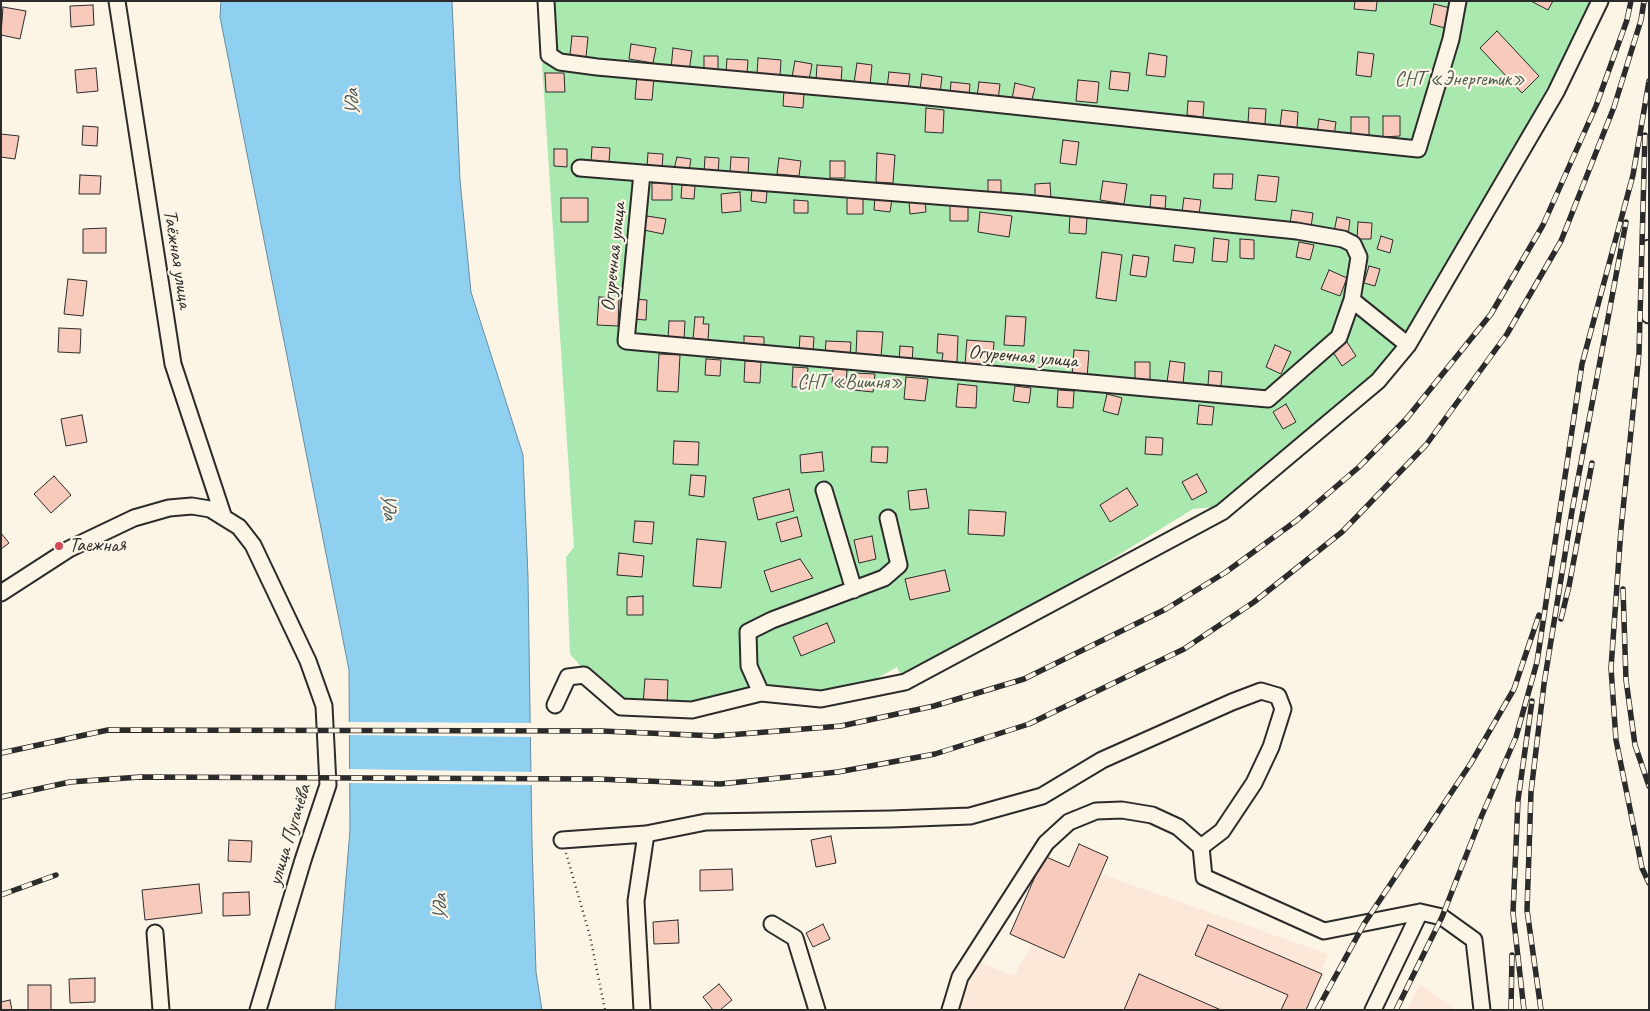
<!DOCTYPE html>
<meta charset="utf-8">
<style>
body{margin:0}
#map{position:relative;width:1650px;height:1011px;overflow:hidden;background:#fcf5e5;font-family:Caveat,sans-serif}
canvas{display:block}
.frame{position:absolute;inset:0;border:2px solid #2b2b2b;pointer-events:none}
</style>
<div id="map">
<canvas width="1650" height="1011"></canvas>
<div class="frame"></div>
</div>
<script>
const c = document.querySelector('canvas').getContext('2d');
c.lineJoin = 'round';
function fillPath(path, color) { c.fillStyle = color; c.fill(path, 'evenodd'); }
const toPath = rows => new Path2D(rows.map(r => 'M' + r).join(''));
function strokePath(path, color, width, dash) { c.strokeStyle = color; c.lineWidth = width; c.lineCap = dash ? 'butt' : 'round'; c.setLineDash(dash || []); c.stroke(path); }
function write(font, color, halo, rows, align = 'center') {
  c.font = font + ' Caveat,sans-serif'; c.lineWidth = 4.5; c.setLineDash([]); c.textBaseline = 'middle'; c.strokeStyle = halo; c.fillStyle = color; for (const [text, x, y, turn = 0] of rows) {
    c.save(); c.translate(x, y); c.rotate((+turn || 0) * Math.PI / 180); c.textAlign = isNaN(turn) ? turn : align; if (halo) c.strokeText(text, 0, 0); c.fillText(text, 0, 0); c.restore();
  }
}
fillPath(toPath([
 [1079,844,1108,857,1101,874,1328,954,1306,1010,956,1010,979,962,1014,976,1032,944,1010,934,1044,856,1069,867],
 [1420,984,1456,1010,1407,1010]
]), '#fbe8d8');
fillPath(toPath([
 [553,1,1591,1,1561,63,1424,307,1387,363,1275,463,1214,507,1193,509,995,631,902,678,897,667,865,685,833,692,627,708,586,672,570,654,566,557,574,547,542,64,556,41]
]), '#a9e8af');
const water = toPath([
 [221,1,452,1,460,180,471,292,523,455,528,577,532,843,536,972,542,1010,335,1010,350,830,349,670,220,17,221,1]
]);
fillPath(water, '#8fcff0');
strokePath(water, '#678da1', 1);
fillPath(toPath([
 [347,722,532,723,533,737,347,735],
 [347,769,533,772,533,785,347,783]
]), '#fcf5e5');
const building = toPath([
 [1355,1,1377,1,1376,11,1354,9,1355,1],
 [1531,1,1553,1,1548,10,1531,1],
 [1434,4,1450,8,1445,28,1430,24,1434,4],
 [93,5,94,25,71,27,70,6,93,5],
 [3,7,26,11,20,39,1,35,3,7],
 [1497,31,1539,76,1522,93,1480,48,1497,31],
 [572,36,588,37,586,57,570,55,572,36],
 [631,44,656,48,653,63,629,59,631,44],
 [673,48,692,51,689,71,671,69,673,48],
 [1358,52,1374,54,1371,77,1356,75,1358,52],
 [1149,53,1167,56,1165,77,1146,75,1149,53],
 [704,56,718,56,718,72,704,72,704,56],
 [758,58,781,60,780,75,757,74,758,58],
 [727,59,748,60,747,74,726,72,727,59],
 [795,61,812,64,809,80,792,77,795,61],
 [857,63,872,65,870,85,854,83,857,63],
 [817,65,842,67,841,83,816,81,817,65],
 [96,68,98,91,77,93,75,70,96,68],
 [1111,71,1130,73,1128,91,1109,89,1111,71],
 [889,72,910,74,908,89,887,88,889,72],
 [545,73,564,73,565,92,546,92,545,73],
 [922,74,942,77,940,93,920,90,922,74],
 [637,76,654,77,652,100,635,99,637,76],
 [1078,80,1099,82,1097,103,1076,101,1078,80],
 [951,82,970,84,969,96,950,95,951,82],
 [979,82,1000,84,998,100,977,97,979,82],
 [1015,83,1035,88,1031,103,1012,99,1015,83],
 [784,91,804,93,803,108,783,106,784,91],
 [1188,101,1204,102,1203,117,1187,115,1188,101],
 [926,108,944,110,943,133,925,132,926,108],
 [1249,108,1266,109,1265,124,1248,123,1249,108],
 [1282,110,1298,112,1297,128,1280,126,1282,110],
 [1383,116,1400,116,1400,136,1383,137,1383,116],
 [1351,117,1369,117,1369,135,1351,135,1351,117],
 [1319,119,1336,122,1334,136,1317,133,1319,119],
 [83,126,98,127,97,146,82,145,83,126],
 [1,134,19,136,15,159,1,157,1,134],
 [1063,140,1079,142,1076,165,1060,163,1063,140],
 [592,147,610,148,609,163,591,163,592,147],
 [554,149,567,149,567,167,554,166,554,149],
 [648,153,663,154,662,169,647,167,648,153],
 [877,153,895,155,893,183,876,182,877,153],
 [677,157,691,159,689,171,674,169,677,157],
 [705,157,719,158,718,174,704,173,705,157],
 [731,157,749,158,748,173,730,172,731,157],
 [779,158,801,161,799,176,777,174,779,158],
 [830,161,845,161,845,178,830,178,830,161],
 [1214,174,1233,174,1232,189,1213,188,1214,174],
 [80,175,101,176,100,194,79,194,80,175],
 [1258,175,1279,177,1276,202,1255,200,1258,175],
 [988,180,1001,180,1001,193,988,193,988,180],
 [1103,181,1127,184,1124,204,1100,200,1103,181],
 [652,183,672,183,672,200,652,200,652,183],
 [1050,183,1051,199,1035,199,1035,184,1050,183],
 [682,185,695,186,694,199,681,198,682,185],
 [752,189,767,191,766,203,751,201,752,189],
 [740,192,741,211,722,213,721,194,740,192],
 [847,195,863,195,863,214,847,214,847,195],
 [1151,195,1166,196,1165,210,1150,209,1151,195],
 [875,197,892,199,890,212,874,210,875,197],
 [561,198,588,198,588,222,561,222,561,198],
 [1184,198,1201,200,1199,214,1182,212,1184,198],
 [794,200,808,201,808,213,794,213,794,200],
 [925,200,926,212,910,214,909,201,925,200],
 [950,205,968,205,968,221,950,221,950,205],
 [1292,210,1313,213,1311,227,1290,224,1292,210],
 [980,212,1012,216,1009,237,978,232,980,212],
 [647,216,666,219,663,234,644,230,647,216],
 [1070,216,1087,217,1086,234,1069,233,1070,216],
 [1337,217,1350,220,1348,235,1334,232,1337,217],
 [1358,222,1372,223,1371,239,1357,239,1358,222],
 [106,228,106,253,83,253,83,229,106,228],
 [1381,236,1393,240,1390,253,1377,249,1381,236],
 [1214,238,1229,240,1227,262,1212,261,1214,238],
 [1240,239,1254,240,1254,259,1240,258,1240,239],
 [1299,242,1314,245,1310,260,1296,257,1299,242],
 [1175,245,1195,248,1193,263,1173,261,1175,245],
 [1102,252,1122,255,1116,301,1096,298,1102,252],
 [1133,255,1149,257,1146,277,1130,275,1133,255],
 [1369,266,1380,269,1375,286,1364,283,1369,266],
 [1329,270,1347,278,1340,296,1321,289,1329,270],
 [68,279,87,281,83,316,64,314,68,279],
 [599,297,619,298,618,326,597,325,599,297],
 [632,299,647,300,646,320,631,319,632,299],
 [1006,316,1026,317,1024,346,1004,345,1006,316],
 [695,317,704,317,703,324,709,324,708,340,693,339,695,317],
 [669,321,685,321,684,340,668,340,669,321],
 [59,328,81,329,80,353,58,352,59,328],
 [857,331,883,332,881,357,856,355,857,331],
 [938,334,958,336,957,362,942,361,943,353,937,353,938,334],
 [744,336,764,337,764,350,744,349,744,336],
 [800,336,814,337,813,352,799,351,800,336],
 [967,340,994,342,992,366,965,364,967,340],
 [826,341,851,342,850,357,825,356,826,341],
 [1347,342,1356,356,1342,366,1333,352,1347,342],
 [1275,345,1291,352,1281,374,1266,367,1275,345],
 [900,346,913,347,912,363,899,362,900,346],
 [1074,350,1089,351,1087,378,1072,377,1074,350],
 [659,354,680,355,678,392,657,391,659,354],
 [706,359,721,360,720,376,705,375,706,359],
 [745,361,761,362,760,383,744,382,745,361],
 [1170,361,1185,363,1183,384,1167,382,1170,361],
 [1135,362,1150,362,1150,383,1135,383,1135,362],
 [793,367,808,368,806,387,792,387,793,367],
 [833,369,847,370,846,384,832,383,833,369],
 [1209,371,1222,372,1221,387,1208,386,1209,371],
 [855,373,875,374,873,392,854,390,855,373],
 [906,377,928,379,925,401,904,399,906,377],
 [958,384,977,386,976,408,956,407,958,384],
 [1015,386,1031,388,1029,403,1013,401,1015,386],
 [1058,390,1074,391,1073,408,1057,407,1058,390],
 [1107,394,1122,398,1118,415,1103,411,1107,394],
 [1286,404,1296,422,1283,429,1273,412,1286,404],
 [1199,405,1214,407,1212,425,1197,424,1199,405],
 [82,415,87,442,66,446,61,419,82,415],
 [1146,437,1163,438,1162,455,1145,454,1146,437],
 [674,441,699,442,698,465,673,464,674,441],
 [872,447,888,447,887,463,871,462,872,447],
 [822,452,824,471,801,473,800,455,822,452],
 [1197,474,1207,492,1192,500,1182,482,1197,474],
 [691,475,706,476,704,497,689,495,691,475],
 [54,476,71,495,51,513,34,494,54,476],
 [1127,488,1138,505,1110,522,1100,505,1127,488],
 [789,489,794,511,758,520,753,498,789,489],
 [926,489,929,508,910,510,908,491,926,489],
 [969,510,1006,512,1004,536,968,534,969,510],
 [797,517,802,536,781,542,776,523,797,517],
 [635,521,654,522,652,544,633,542,635,521],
 [1,533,9,543,1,549,1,533],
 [872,536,876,559,859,563,854,540,872,536],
 [697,539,726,542,721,588,693,586,697,539],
 [619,553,644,556,642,577,617,575,619,553],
 [800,559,813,578,771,592,764,571,800,559],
 [945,570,950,591,910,600,905,579,945,570],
 [643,596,643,615,627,615,627,597,643,596],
 [827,623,835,642,801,656,793,637,827,623],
 [645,679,668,680,667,705,643,704,645,679],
 [831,836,836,863,816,867,811,840,831,836],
 [229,840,252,841,251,862,228,861,229,840],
 [1079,844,1108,857,1064,958,1010,934,1044,856,1069,867,1079,844],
 [732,869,733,890,700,891,700,870,732,869],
 [199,884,202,913,145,920,142,890,199,884],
 [249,892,250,915,223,916,223,893,249,892],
 [678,920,679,943,654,944,653,922,678,920],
 [823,924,830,939,813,947,806,933,823,924],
 [1208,925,1322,974,1306,1010,1281,1010,1288,995,1195,955,1208,925],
 [1139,974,1221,1010,1124,1010,1139,974],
 [95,978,95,1002,70,1003,69,979,95,978],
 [719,984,732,1000,720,1010,713,1010,703,997,719,984],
 [28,985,51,985,51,1010,28,1010,28,985],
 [10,1000,12,1010,1,1010,1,1002,10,1000]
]);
fillPath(building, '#f8cabb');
strokePath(building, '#2b2b2b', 1);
const minor = toPath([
 [117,1,173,364,223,515],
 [546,1,549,55,560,62,597,67,909,95,1418,149,1451,39,1458,1],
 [580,168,642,173],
 [1649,248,1649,315],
 [1352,300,1339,337,1268,399,626,341,642,173,1025,203,1297,231,1343,239,1353,244,1359,257,1352,300,1408,345],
 [824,490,854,590],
 [888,518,899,565,884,578,772,620,748,632,749,666,761,693,821,699,905,682,1222,512,1378,381,1408,345,1556,92,1600,1],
 [1,593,69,549,134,518,169,508,192,506,210,509,239,527,253,545,308,661,324,706,328,785,303,860,258,1010],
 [555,705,568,677,584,675,621,707,692,710,761,693],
 [562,840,646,834,706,822,891,819,970,816,1042,796,1102,760,1232,702,1261,691,1278,696,1283,709,1271,747,1254,783,1222,831,1201,847,1204,877,1324,931,1420,912,1442,917,1474,940,1482,1010],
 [772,924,795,938,817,1010],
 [155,933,161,1010],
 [642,1010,636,901,646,834],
 [950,1010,960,977,1046,843,1069,822,1096,811,1122,810,1152,815,1178,827,1201,847],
 [1373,1010,1420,912]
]);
strokePath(minor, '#2b2b2b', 19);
strokePath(toPath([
 [566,853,590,936,605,1010]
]), '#2b2b2b', 2.5, [1, 4]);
strokePath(minor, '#fcf5e5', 15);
const rail = toPath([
 [1645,135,1639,353,1621,529,1611,668,1616,740,1642,868,1649,883],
 [1623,589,1626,680,1635,745,1649,786],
 [1561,619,1569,586,1592,463],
 [1,753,108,730,602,731,716,736,841,726,934,706,1024,679,1166,609,1226,572,1296,521,1359,467,1407,418,1491,314,1543,225,1596,106,1627,20,1631,1],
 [1,797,70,782,140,777,597,779,720,784,838,772,935,754,1029,724,1184,649,1254,602,1342,532,1426,445,1507,334,1561,241,1614,107,1641,20,1644,1],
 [1,895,56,875],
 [1317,1010,1364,924,1471,763,1514,689,1539,615],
 [1396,1010,1442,917,1482,815,1516,737,1537,662,1582,364,1633,175,1649,81],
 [1511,1010,1512,955],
 [1524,1010,1513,913,1518,800,1532,701],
 [1541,1010,1527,910,1531,792,1544,684,1572,511,1626,222]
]);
strokePath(rail, '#2b2b2b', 5.5);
strokePath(rail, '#fcf5e5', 4, [11]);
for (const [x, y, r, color] of [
 [59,546,5,"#d1495b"]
]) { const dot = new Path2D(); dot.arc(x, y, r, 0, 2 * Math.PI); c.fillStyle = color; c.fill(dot); strokePath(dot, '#fcf5e5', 2); }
write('20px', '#4a5a4c', '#fcf5e5', [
 ["СНТ «Энергетик»",1460,80],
 ["СНТ «Вишня»",850,383]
]);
write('20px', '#2b2b2b', '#fcf5e5', [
 ["Огуречная улица",614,257,-84],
 ["Таёжная улица",177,259,81],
 ["Огуречная улица",1023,357,5],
 ["улица Пугачёва",290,835,-73]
]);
write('20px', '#2b2b2b', '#fcf5e5', [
 ["Таежная",69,546]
], 'left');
write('italic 21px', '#44545c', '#fcf5e5', [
 ["Уда",353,103,-94],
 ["Уда",388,506,82],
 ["Уда",441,908,-92]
]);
</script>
